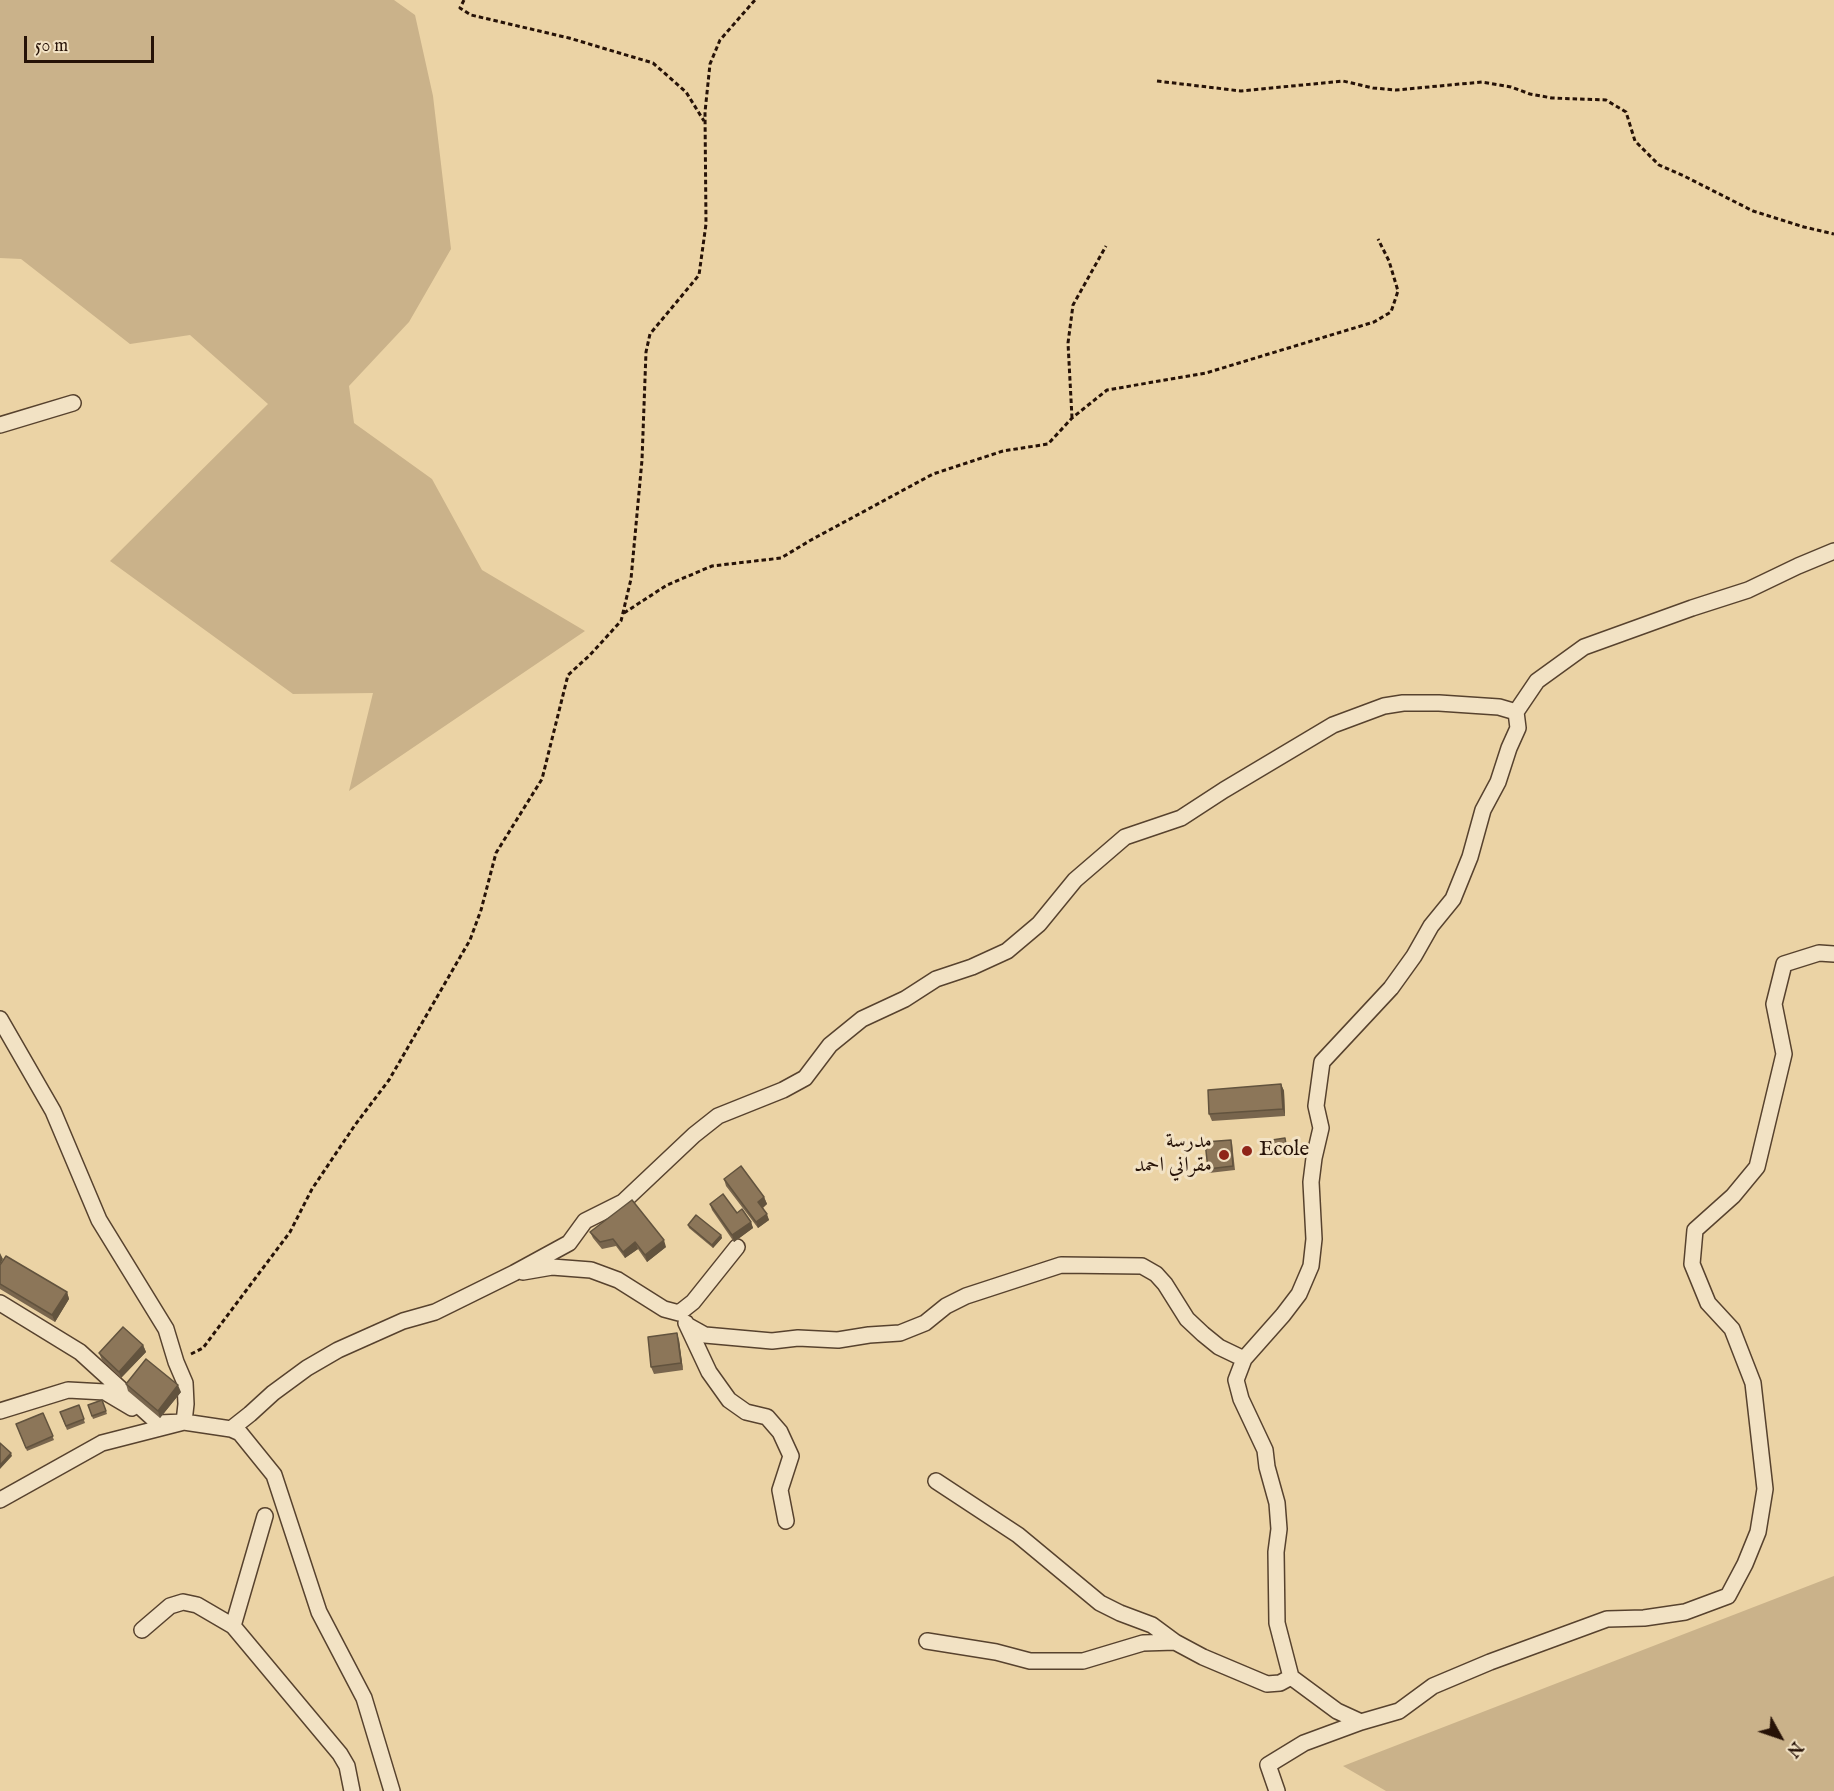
<!DOCTYPE html>
<meta charset="utf-8">
<style>
body{margin:0}
#map{position:relative;width:1834px;height:1791px;overflow:hidden;background:#ebd3a5;font-family:"IM FELL English",serif}
canvas{display:block}
.north{position:absolute;left:1750px;top:1707px;width:60px;height:60px;-webkit-text-stroke:4px #f2e2c4;paint-order:stroke;rotate:130deg;font-size:16px;font-weight:700;line-height:24px;text-align:center;color:#261207}
.north::after{content:'';display:block;margin:auto;width:21px;height:27px;background:#261207;clip-path:polygon(50% 0,100% 100%,50% 72%,0 100%)}
.scale{position:absolute;left:24px;top:36px;width:130px;height:27px;box-sizing:border-box;border:3px solid #261207;border-top:0;padding-left:8px;font-size:18px;line-height:21px;white-space:nowrap;color:#261207;-webkit-text-stroke:4px #f2e2c4;paint-order:stroke}
</style>
<div id="map">
<canvas width="1834" height="1791"></canvas>
<div class="north">N</div>
<div class="scale">50 m</div>
</div>
<script>
const c = document.querySelector('canvas').getContext('2d');
c.lineJoin = 'round';
function fillPath(path, color) { c.fillStyle = color; c.fill(path, 'evenodd'); }
const toPath = rows => new Path2D(rows.map(r => 'M' + r).join(''));
function strokePath(path, color, width, dash) { c.strokeStyle = color; c.lineWidth = width; c.lineCap = dash ? 'butt' : 'round'; c.setLineDash(dash || []); c.stroke(path); }
function write(font, color, halo, rows, align = 'center') {
  c.font = font + ' "IM FELL English",Amiri,serif'; c.lineWidth = 6; c.setLineDash([]); c.textBaseline = 'middle'; c.strokeStyle = halo; c.fillStyle = color; for (const [text, x, y, turn = 0] of rows) {
    c.save(); c.translate(x, y); c.rotate((+turn || 0) * Math.PI / 180); c.textAlign = isNaN(turn) ? turn : align; if (halo) c.strokeText(text, 0, 0); c.fillText(text, 0, 0); c.restore();
  }
}
fillPath(toPath([
 [0,0,394,0,415,15,433,96,451,249,409,322,349,386,354,423,432,479,482,570,585,631,349,791,373,693,293,694,110,561,268,404,190,335,130,344,21,259,0,258],
 [1834,1576,1834,1791,1386,1791,1343,1766]
]), '#cab28a');
const street = toPath([
 [0,425,73,403],
 [1516,712,1537,681,1584,647,1692,608,1748,590,1798,566,1834,551],
 [0,1019,53,1111,99,1220,166,1329,176,1362,185,1383,186,1404,184,1422,102,1443,0,1500],
 [523,1272,552,1267,591,1270,618,1280,664,1309,679,1313,693,1302,737,1247],
 [0,1303,80,1352,158,1423,184,1422,231,1429,240,1433,274,1475,319,1612,364,1698,392,1791],
 [686,1323,709,1372,729,1400,746,1412,767,1417,780,1432,791,1456,780,1490,786,1521],
 [687,1325,705,1335,772,1341,798,1338,838,1340,869,1335,900,1333,925,1323,946,1306,966,1296,1061,1265,1142,1266,1156,1274,1165,1284,1187,1319,1203,1334,1219,1347,1244,1359],
 [0,1411,68,1390,105,1392,132,1408],
 [231,1429,250,1414,273,1393,307,1368,338,1350,403,1321,435,1312,514,1273,569,1243,585,1221,623,1202,694,1135,718,1116,783,1090,805,1078,830,1045,862,1019,905,999,936,979,972,967,1007,951,1039,924,1075,880,1125,837,1181,818,1224,790,1333,725,1384,706,1403,703,1439,703,1499,707,1516,712,1518,728,1509,748,1498,782,1483,810,1470,857,1453,899,1431,926,1414,956,1391,988,1322,1062,1316,1106,1321,1128,1314,1158,1311,1182,1314,1239,1311,1266,1299,1294,1283,1315,1244,1359,1236,1380,1241,1399,1265,1450,1267,1467,1277,1503,1279,1529,1276,1552,1277,1623,1291,1677,1337,1711,1361,1722],
 [936,1481,1018,1535,1100,1603,1120,1613,1152,1625,1175,1642,1203,1657,1267,1684,1280,1683,1291,1677],
 [233,1626,265,1516],
 [142,1630,170,1606,183,1602,197,1605,233,1626,340,1754,347,1766,352,1791],
 [927,1641,996,1652,1030,1661,1083,1661,1143,1643,1175,1642],
 [1277,1791,1268,1765,1304,1743,1361,1722,1399,1711,1433,1686,1490,1662,1607,1619,1644,1618,1685,1612,1728,1596,1745,1564,1758,1532,1765,1489,1753,1383,1732,1329,1708,1303,1692,1264,1695,1230,1733,1196,1757,1167,1784,1054,1774,1004,1784,964,1819,953,1834,954]
]);
strokePath(street, '#57422e', 18);
strokePath(toPath([
 [464,0,460,8,471,15,569,38,653,63,686,92,704,121],
 [1157,81,1241,91,1343,81,1373,88,1396,90,1482,82,1511,87,1530,94,1552,98,1606,100,1626,112,1635,141,1659,165,1684,176,1753,211,1804,227,1834,234],
 [1072,418,1068,343,1073,305,1106,246],
 [624,613,667,585,712,566,781,558,811,540,933,474,1003,451,1048,444,1072,418,1107,390,1206,373,1374,322,1391,312,1398,291,1389,261,1378,239],
 [191,1354,203,1348,290,1232,312,1189,355,1125,389,1080,470,940,481,910,496,853,542,779,568,675,589,656,621,621,631,579,642,460,646,352,650,334,699,275,706,224,705,112,710,64,720,40,755,0]
]), '#261207', 3, [4.5, 3]);
strokePath(street, '#f2e2c4', 15);
fillPath(toPath([
 [1281,1084,1284,1091,1285,1116,1212,1121,1209,1114],
 [1285,1138,1289,1154,1276,1157,1275,1153],
 [1232,1143,1235,1170,1209,1173,1208,1169],
 [724,1179,764,1197,767,1204,763,1208,769,1220,758,1228,726,1186],
 [710,1204,737,1213,751,1222,753,1228,734,1242,712,1210],
 [688,1225,721,1235,722,1238,713,1248,689,1228],
 [590,1232,666,1247,647,1262,638,1249,625,1258,616,1246,602,1249,593,1238],
 [0,1265,67,1292,69,1299,55,1322,0,1289],
 [679,1340,683,1370,654,1374,651,1367],
 [143,1345,146,1352,121,1378,102,1360,99,1353],
 [126,1384,181,1392,160,1418,128,1391],
 [102,1400,107,1414,93,1419,88,1405],
 [79,1405,85,1423,67,1430,60,1412],
 [43,1413,54,1440,27,1451,16,1424]
]), '#78654d');
fillPath(toPath([
 [1281,1084,1284,1091,1285,1116,1283,1109],
 [764,1197,767,1204,761,1209,758,1202],
 [767,1214,769,1220,758,1228,756,1222],
 [751,1222,753,1228,734,1242,732,1235],
 [721,1235,722,1238,713,1248,712,1245],
 [664,1240,666,1247,647,1262,645,1255],
 [635,1242,638,1249,625,1258,623,1252],
 [0,1253,3,1259,0,1265],
 [67,1292,69,1299,55,1322,52,1315],
 [677,1333,679,1340,683,1370,681,1363],
 [143,1345,146,1352,121,1378,119,1372],
 [178,1385,181,1392,160,1418,158,1411],
 [11,1453,12,1456,0,1469,0,1465]
]), '#62533e');
const building = toPath([
 [1281,1084,1283,1109,1209,1114,1208,1090,1281,1084],
 [1285,1138,1287,1151,1275,1153,1272,1140,1285,1138],
 [1231,1140,1233,1166,1208,1169,1205,1142,1231,1140],
 [741,1166,764,1197,758,1202,767,1214,756,1222,724,1179,741,1166],
 [723,1194,737,1213,742,1209,751,1222,732,1235,710,1204,723,1194],
 [632,1200,664,1240,645,1255,635,1242,623,1252,613,1239,600,1242,590,1232,632,1200],
 [696,1215,721,1235,712,1245,688,1225,696,1215],
 [6,1256,67,1292,52,1315,0,1284,0,1265,6,1256],
 [123,1327,143,1345,119,1372,99,1353,123,1327],
 [677,1333,681,1363,651,1367,648,1337,677,1333],
 [146,1359,178,1385,158,1411,126,1384,146,1359],
 [102,1400,106,1411,92,1416,88,1405,102,1400],
 [79,1405,84,1419,66,1426,60,1412,79,1405],
 [43,1413,53,1436,26,1448,16,1424,43,1413],
 [0,1443,11,1453,0,1465,0,1443]
]);
fillPath(building, '#8c7659');
strokePath(building, '#62533e', 1.5);
for (const [x, y, r, color] of [
 [1247,1151,6,"#8f2418"],
 [1224,1155,6,"#8f2418"]
]) { const dot = new Path2D(); dot.arc(x, y, r, 0, 2 * Math.PI); c.fillStyle = color; c.fill(dot); strokePath(dot, '#f2e2c4', 2); }
write('21px', '#261207', '#f2e2c4', [
 ["مدرسة",1212,1143],
 ["مقراني احمد",1212,1167],
 ["Ecole",1259,1151,"left"]
], 'right');
</script>
